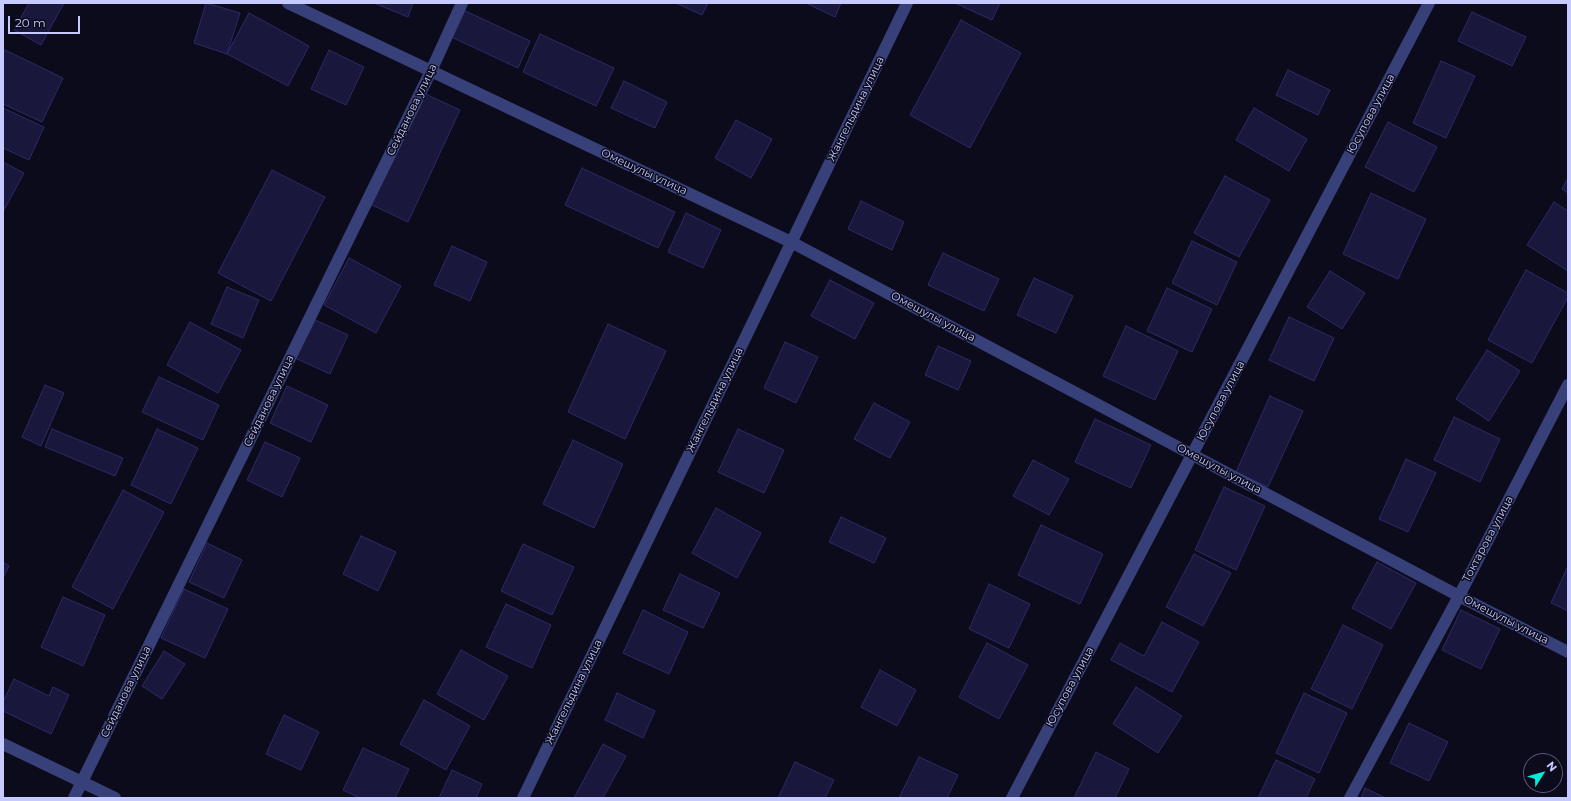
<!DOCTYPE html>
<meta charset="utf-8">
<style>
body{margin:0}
#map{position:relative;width:1571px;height:801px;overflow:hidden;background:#0b0b1b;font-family:Montserrat,sans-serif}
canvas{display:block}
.frame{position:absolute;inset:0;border:4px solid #c7cafe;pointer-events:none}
.north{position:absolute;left:1523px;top:753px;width:40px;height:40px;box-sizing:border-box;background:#0b0b1b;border:1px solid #565776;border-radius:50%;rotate:53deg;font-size:11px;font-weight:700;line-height:16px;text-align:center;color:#c7cafe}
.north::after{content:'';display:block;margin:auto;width:14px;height:18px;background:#05ebda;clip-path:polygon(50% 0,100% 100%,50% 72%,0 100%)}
.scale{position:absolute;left:8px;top:16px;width:72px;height:18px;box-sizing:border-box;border:2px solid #c7cafe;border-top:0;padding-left:5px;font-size:12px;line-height:14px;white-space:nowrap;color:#c7cafe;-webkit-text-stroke:3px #0b0b1b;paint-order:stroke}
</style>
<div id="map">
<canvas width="1571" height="801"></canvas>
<div class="frame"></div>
<div class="north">N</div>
<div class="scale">20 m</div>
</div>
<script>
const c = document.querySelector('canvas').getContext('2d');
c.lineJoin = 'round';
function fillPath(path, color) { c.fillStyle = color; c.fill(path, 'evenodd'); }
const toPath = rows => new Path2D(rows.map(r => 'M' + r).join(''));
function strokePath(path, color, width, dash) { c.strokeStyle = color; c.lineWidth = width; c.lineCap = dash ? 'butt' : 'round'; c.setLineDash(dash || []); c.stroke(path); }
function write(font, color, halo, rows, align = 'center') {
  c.font = font + ' Montserrat,sans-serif'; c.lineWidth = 3; c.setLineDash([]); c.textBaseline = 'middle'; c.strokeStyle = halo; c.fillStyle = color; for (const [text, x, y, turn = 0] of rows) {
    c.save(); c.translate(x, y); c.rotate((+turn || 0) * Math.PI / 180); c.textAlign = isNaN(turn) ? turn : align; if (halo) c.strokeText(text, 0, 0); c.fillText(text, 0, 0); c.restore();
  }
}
const building = toPath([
 [29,3,64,3,41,45,14,30,29,3],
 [206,3,240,13,227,54,194,43,206,3],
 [374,3,413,3,408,17,374,3],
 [676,3,708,3,702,15,676,3],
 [806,3,841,3,835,17,806,3],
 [955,3,1000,3,992,20,955,3],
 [461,9,530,41,518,68,449,36,461,9],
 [1472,12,1526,37,1512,66,1458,41,1472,12],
 [249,13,309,46,288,86,227,54,249,13],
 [961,20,1021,53,970,148,910,115,961,20],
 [540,34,614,68,596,106,523,72,540,34],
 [5,50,63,78,42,122,3,104,3,54,5,50],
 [329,50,364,67,346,105,311,89,329,50],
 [1441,61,1475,76,1446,138,1413,123,1441,61],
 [1288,70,1330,90,1318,115,1276,95,1288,70],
 [624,81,667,102,655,128,611,108,624,81],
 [421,92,460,110,408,222,370,204,421,92],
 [3,108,44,127,29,160,3,148,3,108],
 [1254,108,1307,139,1289,171,1236,140,1254,108],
 [736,120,772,139,751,178,715,158,736,120],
 [1388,122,1437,147,1414,192,1365,167,1388,122],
 [3,162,24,173,3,212,3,162],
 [582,168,675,212,658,248,565,205,582,168],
 [272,170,325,197,271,301,218,273,272,170],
 [1225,176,1270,200,1239,257,1194,233,1225,176],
 [1568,178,1568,193,1562,189,1568,178],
 [1371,193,1426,219,1398,279,1343,254,1371,193],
 [861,201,904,222,892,250,848,229,861,201],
 [1554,202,1568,211,1568,271,1527,245,1554,202],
 [686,213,721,230,703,268,668,252,686,213],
 [1192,241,1237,262,1217,305,1172,283,1192,241],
 [452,246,487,262,470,301,434,285,452,246],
 [943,253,999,279,984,311,928,285,943,253],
 [349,258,401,286,376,333,324,305,349,258],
 [1526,270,1568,293,1568,297,1532,363,1488,340,1526,270],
 [1330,271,1365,293,1342,329,1307,307,1330,271],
 [1034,278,1073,296,1056,333,1017,315,1034,278],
 [830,280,874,303,855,339,811,316,830,280],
 [227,287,259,300,243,338,211,324,227,287],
 [1167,288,1212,309,1192,352,1147,331,1167,288],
 [1289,317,1334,338,1314,381,1269,360,1289,317],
 [313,319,348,335,330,374,295,358,313,319],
 [190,322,241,350,218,393,167,365,190,322],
 [608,324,666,351,625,439,568,412,608,324],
 [1126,326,1178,351,1155,400,1103,376,1126,326],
 [785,342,818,357,796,403,764,388,785,342],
 [938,346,971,361,958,390,925,375,938,346],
 [1487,350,1520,371,1489,421,1456,399,1487,350],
 [159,377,219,405,203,440,142,412,159,377],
 [45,385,64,393,41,446,22,437,45,385],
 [287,386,328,405,311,442,270,423,287,386],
 [1270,396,1303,411,1268,487,1236,472,1270,396],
 [874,403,910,422,890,458,854,439,874,403],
 [1454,417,1500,439,1480,482,1434,460,1454,417],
 [1095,419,1151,445,1131,488,1075,462,1095,419],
 [52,429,123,458,115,476,45,447,52,429],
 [157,429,198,448,171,504,131,485,157,429],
 [738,429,784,450,764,493,718,472,738,429],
 [573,440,623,464,594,528,543,504,573,440],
 [265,442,300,458,282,497,247,480,265,442],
 [1406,459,1436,473,1408,532,1379,519,1406,459],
 [1033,460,1069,479,1049,515,1013,496,1033,460],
 [1224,487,1265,506,1236,570,1195,550,1224,487],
 [123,490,164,512,113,609,72,587,123,490],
 [716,508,761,533,737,578,692,553,716,508],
 [841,517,886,538,874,563,829,542,841,517],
 [1041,525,1103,554,1080,604,1018,575,1041,525],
 [361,536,396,552,378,591,343,574,361,536],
 [207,543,242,560,224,598,189,582,207,543],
 [523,544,574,567,552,615,501,591,523,544],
 [1194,554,1231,573,1203,626,1166,607,1194,554],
 [3,562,9,566,3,578,3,562],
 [1377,562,1416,583,1391,629,1352,608,1377,562],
 [1568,566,1568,611,1551,603,1568,566],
 [680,574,720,593,703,628,663,610,680,574],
 [989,584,1030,604,1009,648,969,629,989,584],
 [184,589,228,609,205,658,161,638,184,589],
 [63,597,105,615,83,666,41,647,63,597],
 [506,604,551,625,532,668,486,647,506,604],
 [643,610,688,632,669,674,623,653,643,610],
 [1461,610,1500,629,1481,669,1442,650,1461,610],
 [1162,622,1199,642,1172,692,1111,660,1120,643,1144,656,1162,622],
 [1343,625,1383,645,1352,709,1311,689,1343,625],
 [987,643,1028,665,999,719,959,697,987,643],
 [461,650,508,676,484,720,437,694,461,650],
 [164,651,185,664,162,699,142,686,164,651],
 [880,670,916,690,897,726,861,707,880,670],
 [14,679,49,696,53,687,69,695,51,734,3,711,3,702,14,679],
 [1136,687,1182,716,1158,753,1113,724,1136,687],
 [617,693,655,711,643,738,605,720,617,693],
 [1304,693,1347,713,1319,773,1276,753,1304,693],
 [424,700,470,726,446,770,400,744,424,700],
 [284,715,319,732,301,770,266,754,284,715],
 [1409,723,1448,742,1429,781,1390,763,1409,723],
 [603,744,626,756,603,798,574,798,603,744],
 [363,748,409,769,395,798,360,798,343,790,363,748],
 [1096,752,1129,769,1115,798,1074,798,1096,752],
 [919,757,958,775,947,798,899,798,919,757],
 [1276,760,1315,779,1306,798,1258,798,1276,760],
 [795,762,834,780,825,798,778,798,795,762],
 [452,770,482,784,476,798,439,798,452,770],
 [1365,788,1386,798,1361,798,1365,788]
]);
fillPath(building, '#19183c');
strokePath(building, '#2c2a67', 1);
strokePath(toPath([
 [288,3,791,242,1459,596,1568,652],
 [3,744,115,798],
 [74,798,431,71,462,3],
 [523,798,907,3],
 [1012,798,1429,3],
 [1350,798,1459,596,1568,385]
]), '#374079', 12);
write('11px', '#c7cafe', '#0b0b1b', [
 ["Жангельдина улица",856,109,-64],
 ["Сейданова улица",412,110,-64],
 ["Юсупова улица",1371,114,-62],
 ["Омешулы улица",644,172,25],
 ["Омешулы улица",933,317,28],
 ["Жангельдина улица",715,400,-64],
 ["Сейданова улица",269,401,-64],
 ["Юсупова улица",1221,401,-62],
 ["Омешулы улица",1219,469,28],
 ["Токтарова улица",1488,539,-62],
 ["Омешулы улица",1506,620,27],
 ["Юсупова улица",1070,687,-62],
 ["Сейданова улица",126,692,-64],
 ["Жангельдина улица",574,692,-64]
]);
</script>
